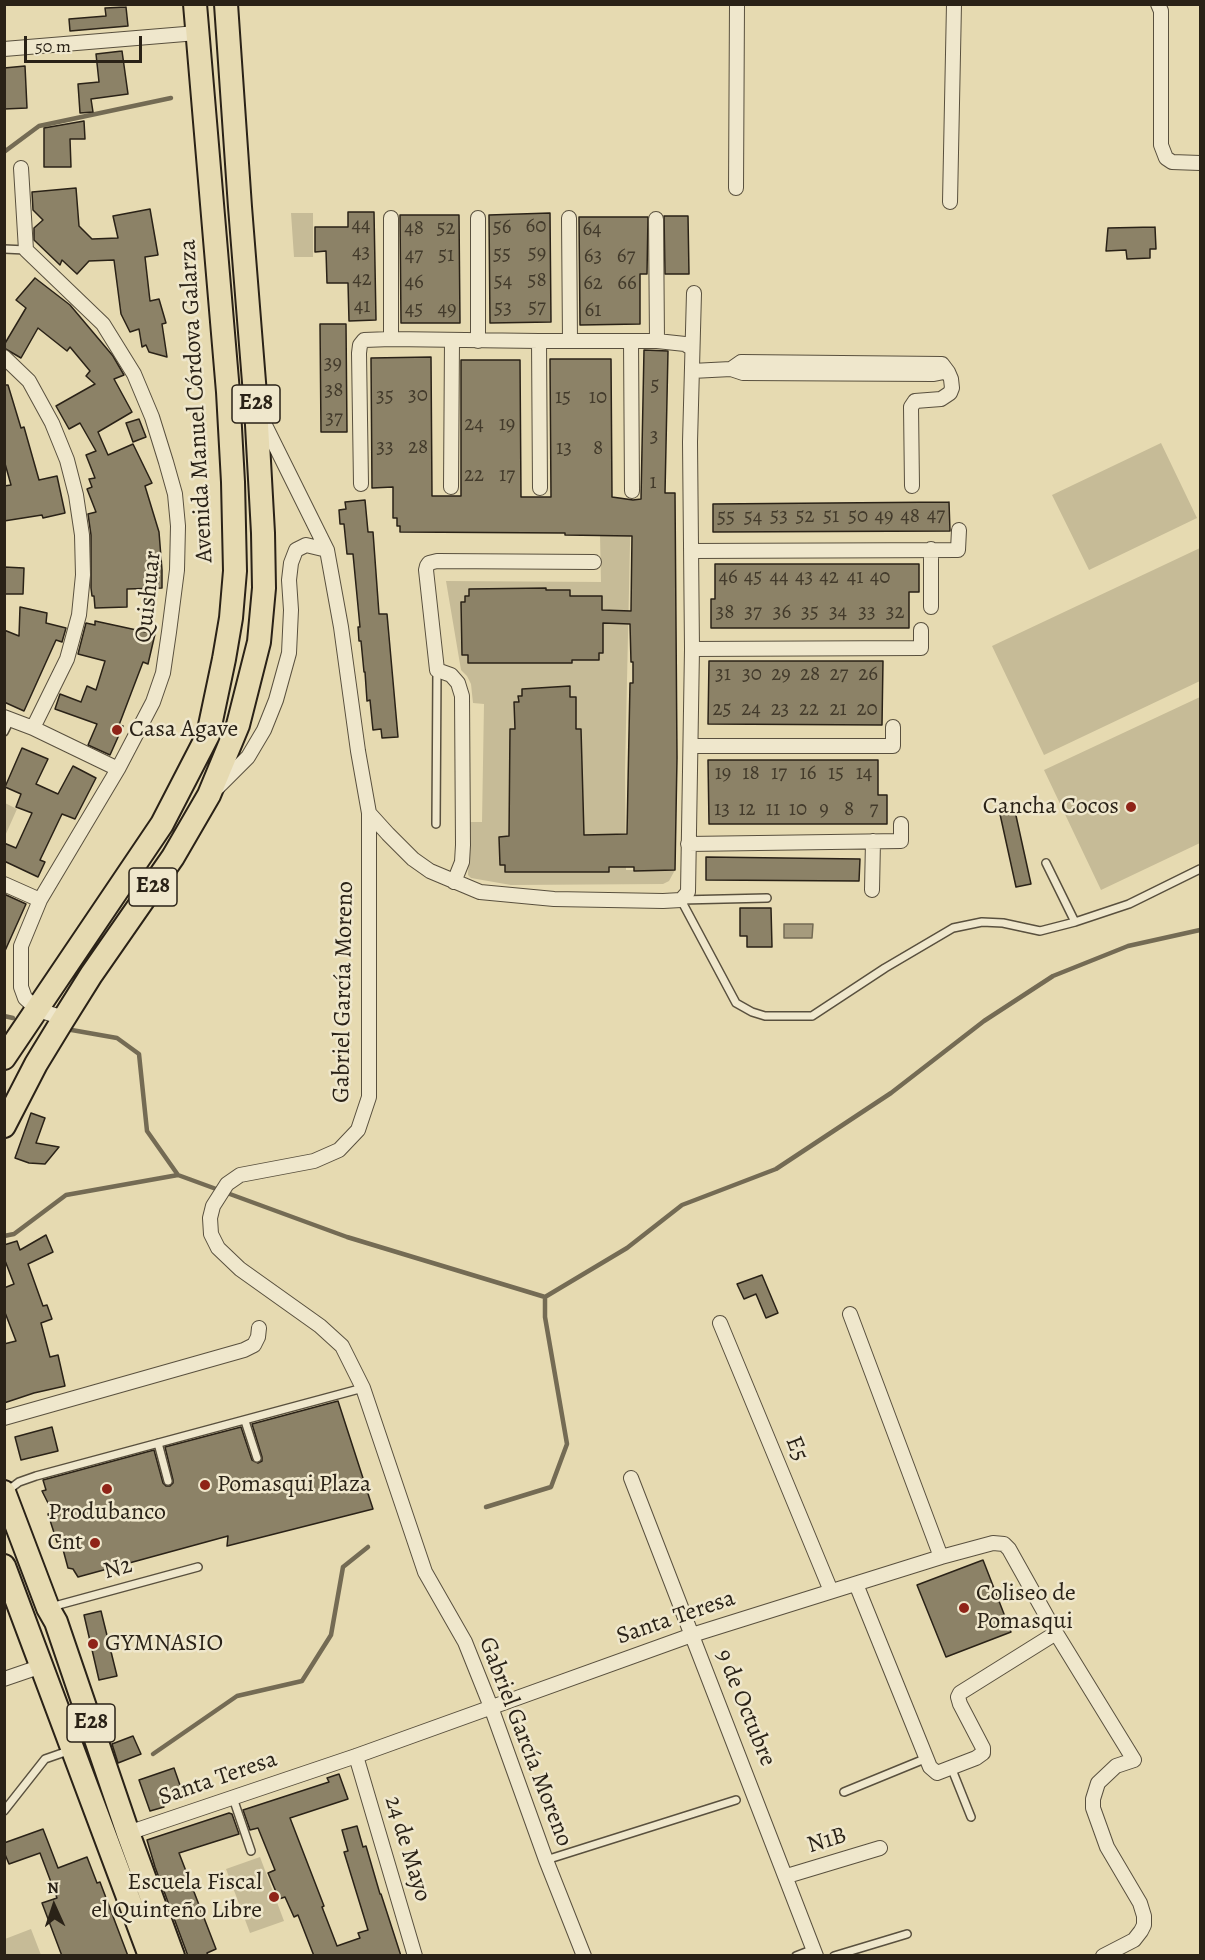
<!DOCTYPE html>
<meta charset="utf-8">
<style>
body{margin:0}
#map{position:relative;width:1205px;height:1960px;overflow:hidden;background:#e6dab1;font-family:Alegreya,serif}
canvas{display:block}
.frame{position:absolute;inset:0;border:6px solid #2a2217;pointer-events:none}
.north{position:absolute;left:24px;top:1876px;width:60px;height:60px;-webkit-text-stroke:4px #efe7cc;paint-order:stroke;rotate:357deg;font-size:16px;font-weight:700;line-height:24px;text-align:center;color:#2a2217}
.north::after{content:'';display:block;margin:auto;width:21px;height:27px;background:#2a2217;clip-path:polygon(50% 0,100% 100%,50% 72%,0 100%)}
.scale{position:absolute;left:24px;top:36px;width:118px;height:27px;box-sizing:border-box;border:3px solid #2a2217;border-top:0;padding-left:8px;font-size:18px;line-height:21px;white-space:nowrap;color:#2a2217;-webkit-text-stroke:4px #efe7cc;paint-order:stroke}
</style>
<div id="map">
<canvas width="1205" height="1960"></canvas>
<div class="frame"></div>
<div class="north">N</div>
<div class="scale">50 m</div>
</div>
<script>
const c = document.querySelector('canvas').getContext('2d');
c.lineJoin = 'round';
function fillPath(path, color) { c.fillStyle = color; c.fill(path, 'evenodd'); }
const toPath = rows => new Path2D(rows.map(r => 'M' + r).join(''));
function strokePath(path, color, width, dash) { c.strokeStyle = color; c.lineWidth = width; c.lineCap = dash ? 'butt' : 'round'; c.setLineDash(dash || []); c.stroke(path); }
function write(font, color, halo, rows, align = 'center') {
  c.font = font + ' Alegreya,serif'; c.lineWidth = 5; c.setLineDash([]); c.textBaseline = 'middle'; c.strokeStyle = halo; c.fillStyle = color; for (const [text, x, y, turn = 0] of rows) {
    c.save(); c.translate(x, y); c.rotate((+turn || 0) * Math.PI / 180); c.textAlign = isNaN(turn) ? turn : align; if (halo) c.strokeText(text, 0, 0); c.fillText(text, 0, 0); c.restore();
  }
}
fillPath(toPath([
 [291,213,313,213,313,257,294,257],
 [1161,443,1197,518,1089,570,1052,495],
 [617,497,631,499,625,771,626,870,675,870,669,881,663,884,511,885,471,878,468,875,470,822,482,822,484,704,473,703,471,684,467,676,461,670,446,581,601,582,600,535,619,528],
 [1200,548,1200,681,1044,755,992,646],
 [1200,697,1200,843,1101,890,1044,770],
 [5,803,17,809,5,836],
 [260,1857,284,1921,250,1933,226,1869],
 [31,1929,41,1955,5,1955,5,1939]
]), '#c6bb97');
const water = toPath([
 [784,924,813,924,812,938,784,938,784,924]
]);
fillPath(water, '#a69b7d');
strokePath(water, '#746b54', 1.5);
strokePath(toPath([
 [4,152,39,126,171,98],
 [4,1016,13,1018],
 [66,1029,117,1038,139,1054,147,1131,178,1175,347,1237,545,1297],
 [4,1236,14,1234,66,1195,178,1175],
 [486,1507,551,1487,567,1444,545,1317,545,1297,627,1248,682,1205,776,1169,891,1093,984,1021,1053,976,1128,946,1200,930],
 [153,1754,237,1696,302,1681,331,1635,343,1567,368,1547]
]), '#746b54', 4.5);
const building = toPath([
 [126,7,128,26,70,31,69,19,106,16,105,8,126,7],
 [122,51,128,94,91,99,93,112,80,113,78,84,99,82,96,54,122,51],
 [25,66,27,108,4,109,4,68,25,66],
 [84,121,85,139,70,139,71,167,44,167,44,128,84,121],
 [76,188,79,226,92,239,118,238,113,216,150,209,158,255,145,257,150,301,159,299,166,323,162,324,167,357,149,352,146,345,142,347,139,329,130,332,121,314,114,260,89,261,77,274,62,260,60,265,34,240,34,228,43,220,33,210,32,192,76,188],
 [348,212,374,212,376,320,349,321,348,283,327,283,326,251,315,252,315,227,348,227,348,212],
 [550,213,551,322,490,323,489,215,550,213],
 [400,215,459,215,460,323,401,323,400,215],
 [664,216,688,216,689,274,665,274,664,216],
 [579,217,648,217,647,274,640,274,640,324,580,325,579,217],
 [1155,227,1156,249,1150,249,1150,258,1127,259,1126,250,1106,251,1108,228,1155,227],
 [35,278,70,305,113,356,124,375,114,379,132,412,98,432,108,455,133,444,152,483,145,486,159,532,162,570,162,588,127,589,127,607,95,608,94,596,92,596,91,588,91,535,88,514,96,512,87,489,92,487,89,479,95,478,86,455,96,451,80,423,69,429,56,406,95,384,86,376,90,371,70,347,67,351,38,328,21,358,4,348,4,345,26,308,16,300,35,278],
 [320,324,346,324,347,432,321,432,320,324],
 [644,350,668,351,665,493,675,493,677,758,675,870,634,871,634,867,609,867,609,872,505,872,505,865,500,865,499,837,509,836,510,729,515,729,514,702,519,702,518,696,522,696,522,689,570,686,570,697,576,697,576,729,581,729,584,835,627,834,630,683,633,683,633,662,631,662,630,624,603,623,603,653,599,653,599,660,572,660,572,663,468,663,468,655,462,655,461,602,465,602,465,596,469,596,469,589,546,588,546,590,570,590,570,596,602,596,602,610,631,611,632,536,565,535,565,533,400,532,400,526,397,526,397,518,393,518,393,487,372,488,371,358,431,357,432,496,461,496,461,360,520,360,521,497,551,497,550,359,611,359,612,497,633,500,641,499,644,350],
 [4,385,8,385,21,428,24,427,39,480,57,476,65,513,43,518,42,515,4,521,4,486,11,485,4,460,4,385],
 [139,419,146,437,133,442,126,423,139,419],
 [365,500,368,532,373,532,379,614,387,614,398,737,382,738,381,729,373,730,370,700,367,701,365,672,364,672,361,641,359,641,358,627,360,627,353,554,347,554,344,524,340,524,339,510,346,509,345,502,365,500],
 [949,502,950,531,713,532,713,504,949,502],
 [715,564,919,564,919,592,909,592,909,628,711,628,711,599,715,599,715,564],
 [4,567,24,568,23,594,4,594,4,567],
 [20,607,47,613,46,623,66,628,62,642,56,640,24,711,4,702,4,630,19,636,20,607],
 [95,621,155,634,148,664,143,662,119,725,123,726,110,755,88,745,97,724,55,709,60,694,81,702,87,686,96,690,105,661,78,654,86,623,95,625,95,621],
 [709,661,883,661,882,725,708,724,709,661],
 [22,748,48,759,36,784,58,794,73,766,96,778,75,819,62,814,40,860,45,862,38,877,4,861,4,843,16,848,32,813,16,807,21,794,5,787,22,748],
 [708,760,878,760,878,795,887,795,887,824,709,824,708,760],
 [1013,802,1031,884,1016,887,998,805,1013,802],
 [706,857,860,859,859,881,706,880,706,857],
 [4,894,26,904,4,953,4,894],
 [740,908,771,908,772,947,747,947,747,936,740,936,740,908],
 [31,1113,45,1118,36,1143,59,1147,45,1164,29,1163,15,1158,31,1113],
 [46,1235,53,1252,28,1264,43,1306,47,1305,52,1319,41,1323,50,1357,58,1355,65,1386,34,1393,4,1403,4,1344,16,1341,4,1310,4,1288,14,1284,4,1258,4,1245,17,1241,20,1250,46,1235],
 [762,1275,778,1313,766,1318,756,1294,744,1299,737,1284,762,1275],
 [338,1401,373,1509,227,1546,228,1536,78,1577,73,1569,68,1568,61,1542,57,1542,48,1514,53,1513,42,1491,46,1490,43,1480,154,1450,163,1483,166,1486,170,1486,173,1483,173,1480,165,1447,241,1427,252,1460,258,1463,262,1461,262,1457,252,1424,338,1401],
 [52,1427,58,1451,21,1460,15,1437,52,1427],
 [983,1560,1011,1632,946,1657,917,1585,983,1560],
 [101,1611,117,1676,99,1680,84,1615,101,1611],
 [133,1736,141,1754,118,1763,112,1744,133,1736],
 [174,1768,182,1791,161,1798,164,1807,150,1811,139,1780,174,1768],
 [339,1774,348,1799,290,1818,324,1906,322,1907,337,1946,360,1938,358,1933,368,1930,344,1852,348,1851,342,1830,357,1826,363,1847,366,1846,380,1894,381,1894,401,1956,314,1956,298,1915,294,1917,285,1897,279,1899,268,1873,275,1870,258,1828,250,1830,243,1810,329,1782,327,1778,339,1774],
 [229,1813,232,1814,239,1834,179,1853,216,1949,207,1953,208,1956,188,1956,155,1867,147,1840,229,1813],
 [43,1829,58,1868,87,1857,97,1883,100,1882,128,1956,62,1956,42,1903,57,1898,40,1853,9,1864,4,1852,4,1843,43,1829]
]);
fillPath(building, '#8c8267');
strokePath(building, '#2a2217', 1.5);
const service = toPath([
 [4,249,26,250],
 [4,732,10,720],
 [436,824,437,670],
 [767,898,681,900,736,1003,752,1012,765,1016,812,1016,885,968,953,928,982,922,1003,923,1040,931,1075,922,1046,863],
 [1075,922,1129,904,1200,869],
 [245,1421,257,1458],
 [158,1443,168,1481],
 [7,1491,19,1482,36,1476,363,1388],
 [51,1607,198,1567],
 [951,1767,971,1817],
 [844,1792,927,1758],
 [233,1798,251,1851],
 [4,1811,45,1759,68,1751],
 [546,1860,736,1800],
 [796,1956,814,1949],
 [834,1956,907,1934]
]);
const minor = toPath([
 [1158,4,1161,11,1161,145,1166,158,1172,162,1200,163],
 [4,49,197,33],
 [21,168,26,250,103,324,134,374,152,417,166,462,175,494,178,526,177,570,169,632,163,673,153,702,118,769,40,900,21,946,21,987,25,998,38,1010,64,1018],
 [736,188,737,4],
 [950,202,954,4],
 [569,218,570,341],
 [656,219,657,341],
 [391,339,391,218],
 [478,341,478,218],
 [539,341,540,488],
 [631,341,632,491],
 [4,357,29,381,52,423,67,460,76,495,82,535,83,575,79,615,67,659,33,728],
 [731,369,741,362,942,364,948,372,951,379,952,388,950,393,941,399,915,401,911,407,912,486],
 [692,371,731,369,743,373,934,374,944,372,945,368],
 [261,417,327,550,341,627,358,751,369,813,369,1097,358,1130,339,1150,314,1161,240,1175,227,1184,213,1206,210,1218,211,1234,218,1248,240,1269,320,1326,342,1346,363,1388,425,1572,465,1642,491,1707,546,1860,584,1956],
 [361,484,359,353,360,345,364,340,391,339,539,341,657,341,685,344,691,348],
 [451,487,452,340],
 [691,551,958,550,959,530],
 [931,607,931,549],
 [692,649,921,648,921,630],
 [4,717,33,728,118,769],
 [691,746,893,746,893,727],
 [218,787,248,757,264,730,276,700,289,653,291,610,289,580,291,563,296,550,306,545,327,550],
 [369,813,388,834,413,859,430,871,480,892,554,899,663,901,681,900,688,892,692,649,690,442,694,293],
 [688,844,901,841,901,824],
 [454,882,462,862,463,845,462,696,458,683,451,675,437,670,426,570,427,566,429,563,437,561,594,562],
 [4,884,40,900],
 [872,890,873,841],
 [850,1314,941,1557],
 [720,1323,831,1591],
 [4,1418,244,1350,254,1345,258,1337,259,1328],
 [631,1478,816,1956],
 [856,1584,930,1767,937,1773,976,1758,983,1753,983,1748,960,1704,958,1697,960,1693,1056,1633],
 [4,1679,42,1666],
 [356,1756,415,1956],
 [128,1833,356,1756,692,1635,941,1557,993,1543,1004,1544,1009,1549,1056,1633,1134,1760,1116,1766,1098,1783,1093,1799,1093,1808,1107,1847,1140,1903,1144,1916,1144,1925,1141,1931,1134,1940,1103,1956],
 [787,1876,880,1848]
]);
const primary = toPath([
 [4,1058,162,824,208,735,224,659,231,618,235,571,233,482,228,392,195,4],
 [4,1126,36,1064,61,1023,91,975,173,857,209,795,238,725,259,642,264,588,263,533,256,407,240,207,226,4],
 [4,1492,48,1608,56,1622,128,1833,173,1956],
 [4,1566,150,1956]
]);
strokePath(service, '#59503e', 10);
strokePath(minor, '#59503e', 16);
strokePath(primary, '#2a2217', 26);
strokePath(service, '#efe7cc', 7);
strokePath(minor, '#efe7cc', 14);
strokePath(primary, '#e6dab1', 22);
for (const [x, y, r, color] of [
 [117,730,6,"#8f2418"],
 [1131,807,6,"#8f2418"],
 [205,1485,6,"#8f2418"],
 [107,1489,6,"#8f2418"],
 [95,1543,6,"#8f2418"],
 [964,1608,6,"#8f2418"],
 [93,1644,6,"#8f2418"],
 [274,1897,6,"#8f2418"]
]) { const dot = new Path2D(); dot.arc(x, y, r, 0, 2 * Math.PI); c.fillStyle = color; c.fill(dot); strokePath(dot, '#efe7cc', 2); }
write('21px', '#423a2b', null, [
 ["44",361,226],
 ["60",536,227],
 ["56",502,228],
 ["48",414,229],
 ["52",446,229],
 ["64",592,230],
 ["43",361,253],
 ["59",537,254],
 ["55",502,255],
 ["47",414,256],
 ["51",446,256],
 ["63",593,257],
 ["67",626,257],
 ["42",362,280],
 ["58",537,281],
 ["54",503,282],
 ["46",414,283],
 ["62",593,284],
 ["66",627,284],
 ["41",362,307],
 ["57",537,308],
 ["53",503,309],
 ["45",414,310],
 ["49",447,310],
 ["61",593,311],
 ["39",333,364],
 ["5",655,386],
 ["38",334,391],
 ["30",418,396],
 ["35",385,397],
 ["15",563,398],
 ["10",598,398],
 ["37",334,419],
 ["24",474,425],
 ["19",507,425],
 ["3",654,437],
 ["33",385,448],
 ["28",418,448],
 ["13",564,449],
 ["8",598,449],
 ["22",474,476],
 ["17",507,476],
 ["1",653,483],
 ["47",936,516],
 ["53",779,517],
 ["52",805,517],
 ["51",831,517],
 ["50",858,517],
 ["49",884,517],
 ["48",910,517],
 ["55",726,518],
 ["54",753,518],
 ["46",728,578],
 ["45",753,578],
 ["44",779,578],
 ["43",804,578],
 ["42",829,578],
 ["41",855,578],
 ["40",880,578],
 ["38",725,613],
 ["37",753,613],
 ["36",782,613],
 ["35",810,613],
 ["34",838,613],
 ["33",867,613],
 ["32",895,613],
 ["31",723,675],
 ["30",752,675],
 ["29",781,675],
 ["28",810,675],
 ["27",839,675],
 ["26",868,675],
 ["25",722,710],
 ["24",751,710],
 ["23",780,710],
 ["22",809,710],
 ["21",838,710],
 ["20",867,710],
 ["19",723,774],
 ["18",751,774],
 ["17",779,774],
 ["16",808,774],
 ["15",836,774],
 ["14",864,774],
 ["13",722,810],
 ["12",747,810],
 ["11",773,810],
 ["10",798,810],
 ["9",824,810],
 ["8",849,810],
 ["7",874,810]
]);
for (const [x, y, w] of [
 [256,404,48],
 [153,887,48],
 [91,1723,48]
]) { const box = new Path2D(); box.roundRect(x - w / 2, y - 19, w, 38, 4.5); c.fillStyle = '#efe7cc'; c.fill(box); strokePath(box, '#2a2217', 1.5); }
write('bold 22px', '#2a2217', null, [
 ["E28",256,404],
 ["E28",153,887],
 ["E28",91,1723]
]);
write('24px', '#2a2217', '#efe7cc', [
 ["Avenida Manuel Córdova Galarza",197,401,-93],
 ["Quishuar",149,597,-84],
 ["Gabriel García Moreno",344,992,-89],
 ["E5",796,1449,68],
 ["N2",118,1569,-15],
 ["Santa Teresa",676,1618,-19],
 ["9 de Octubre",745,1708,68],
 ["Gabriel García Moreno",525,1742,69],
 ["Santa Teresa",218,1779,-19],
 ["N1B",827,1841,-17],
 ["24 de Mayo",407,1849,73]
]);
write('24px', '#2a2217', '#efe7cc', [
 ["Casa Agave",129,730],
 ["Cancha Cocos",1119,807,"right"],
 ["Pomasqui Plaza",217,1485],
 ["Produbanco",107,1513,"center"],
 ["Cnt",83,1543,"right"],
 ["Coliseo de",976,1594],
 ["Pomasqui",976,1622],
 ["GYMNASIO",105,1644],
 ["Escuela Fiscal",262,1883,"right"],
 ["el Quinteño Libre",262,1911,"right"]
], 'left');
</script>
